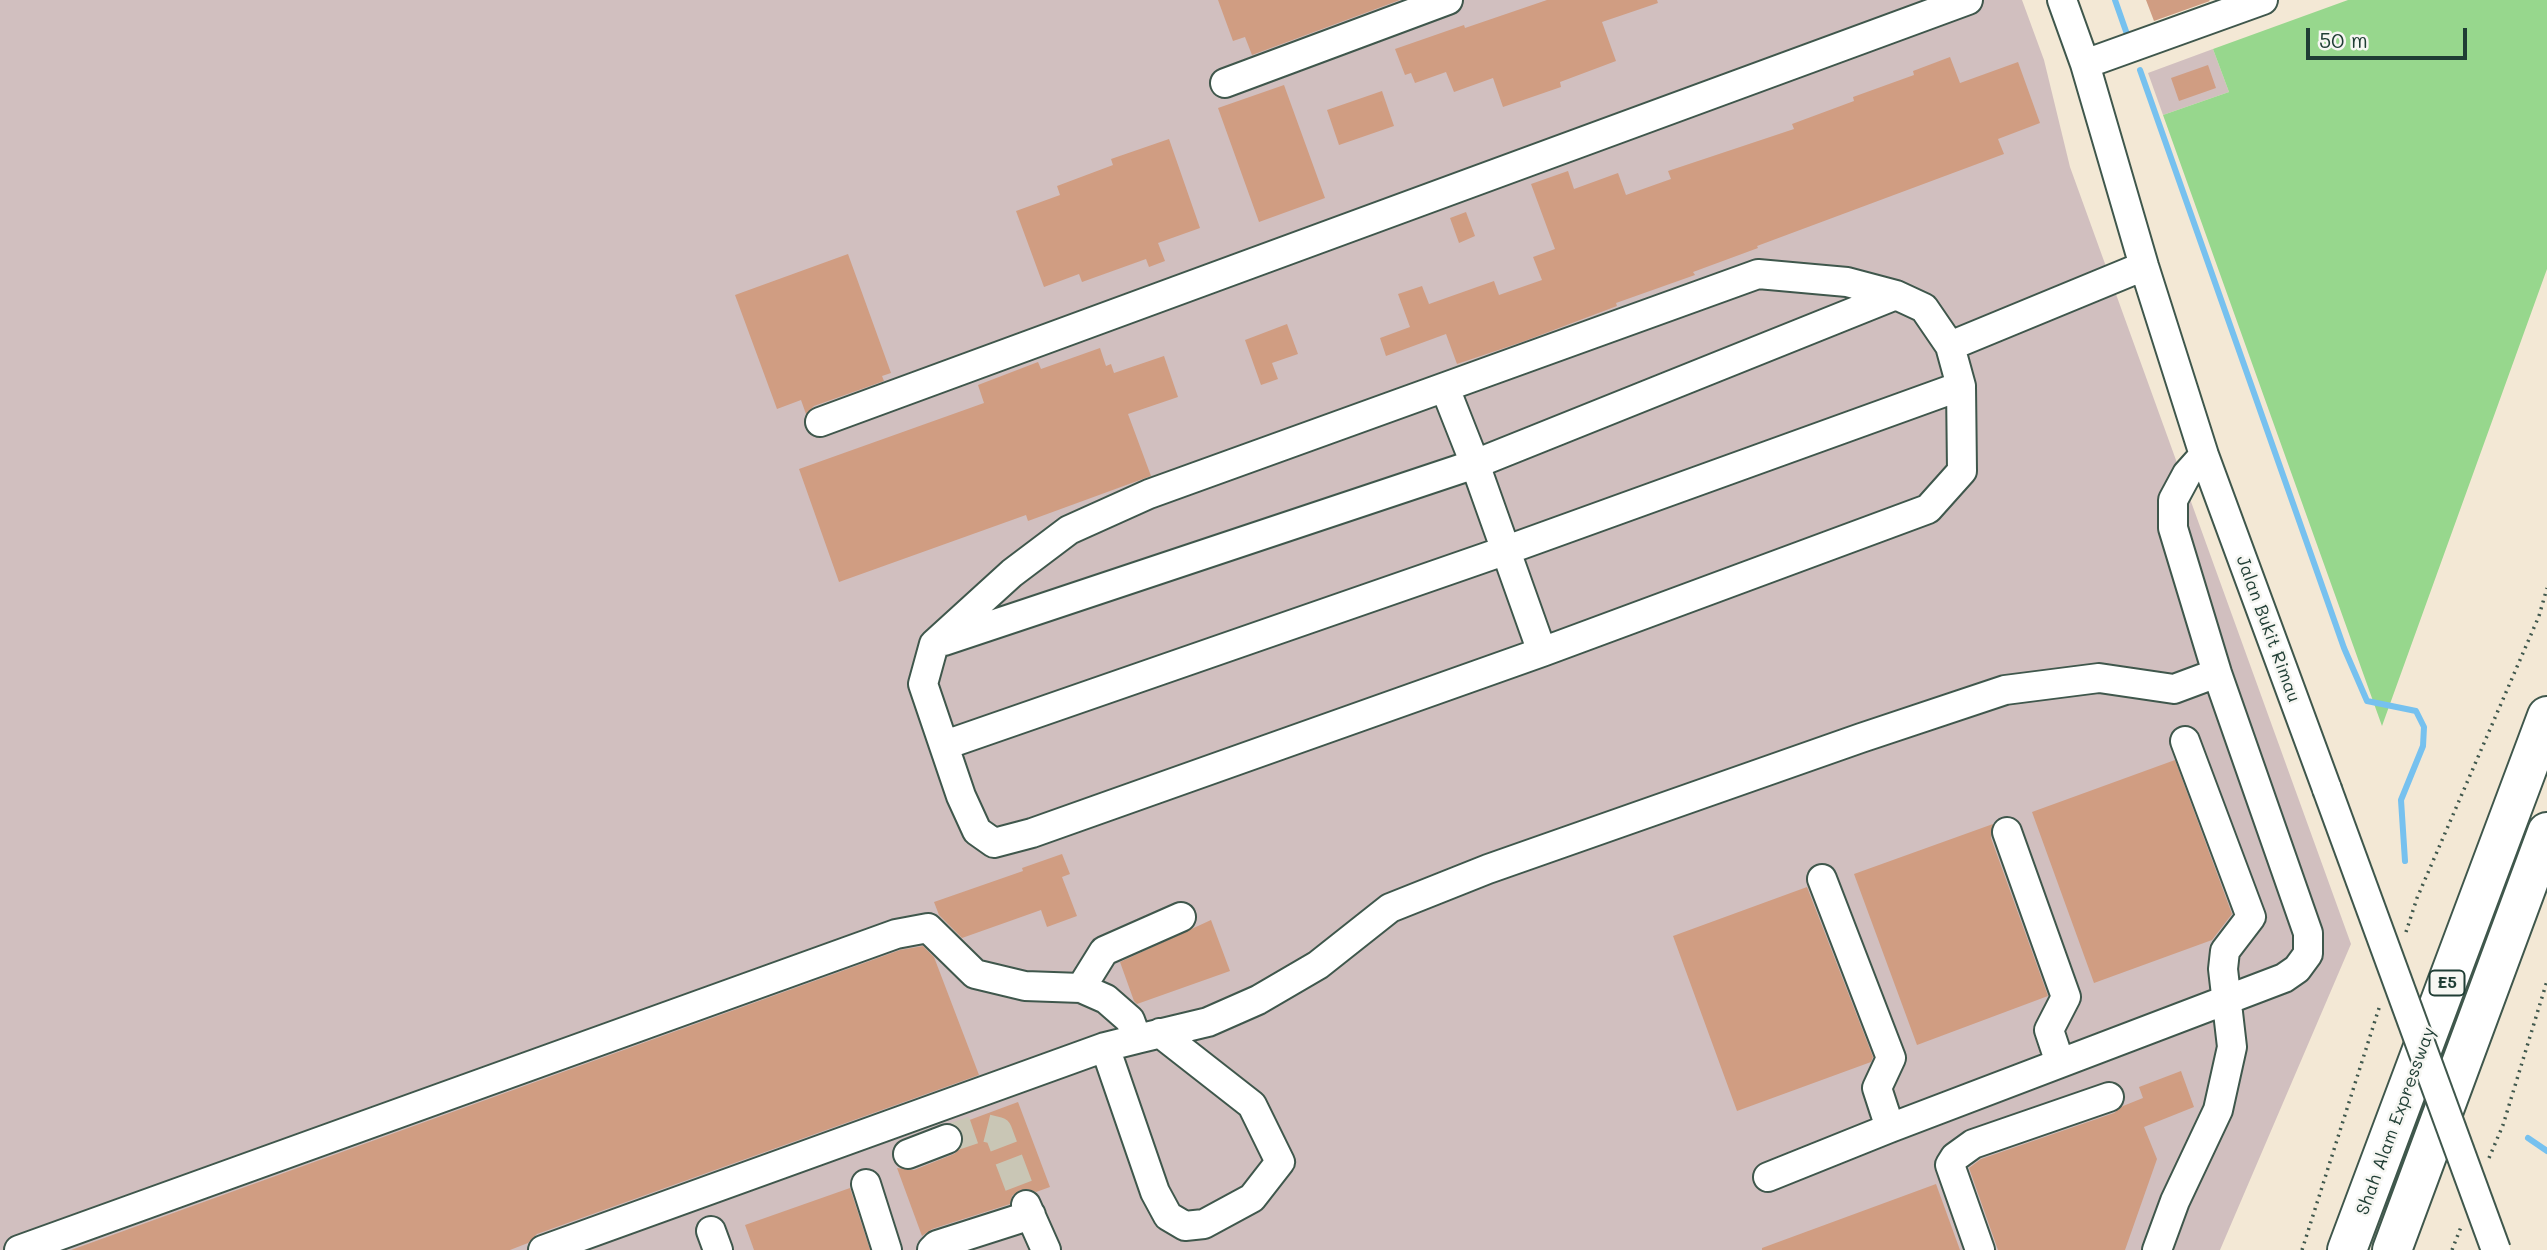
<!DOCTYPE html>
<style>
body{margin:0}
#map{position:relative;width:2547px;height:1250px;overflow:hidden;background:#f3e8d5;font-family:Mali,sans-serif}
canvas{display:block}
.scale{position:absolute;left:2306px;top:28px;width:161px;height:32px;box-sizing:border-box;border:4px solid #1f3d34;border-top:0;padding-left:9px;font-size:21px;line-height:24px;white-space:nowrap;color:#1f3d34;-webkit-text-stroke:5px #f6f6f2;paint-order:stroke}
</style>
<div id="map">
<canvas width="2547" height="1250"></canvas>
<div class="scale">50 m</div>
</div>
<script>
const c = document.querySelector('canvas').getContext('2d');
c.lineJoin = 'round';
function fillPath(path, color) { c.fillStyle = color; c.fill(path, 'evenodd'); }
const toPath = rows => new Path2D(rows.map(r => 'M' + r).join(''));
function strokePath(path, color, width, dash) { c.strokeStyle = color; c.lineWidth = width; c.lineCap = dash ? 'butt' : 'round'; c.setLineDash(dash || []); c.stroke(path); }
function write(font, color, halo, rows, align = 'center') {
  c.font = font + ' Mali,sans-serif'; c.lineWidth = 5; c.setLineDash([]); c.textBaseline = 'middle'; c.strokeStyle = halo; c.fillStyle = color; for (const [text, x, y, turn = 0] of rows) {
    c.save(); c.translate(x, y); c.rotate((+turn || 0) * Math.PI / 180); c.textAlign = isNaN(turn) ? turn : align; if (halo) c.strokeText(text, 0, 0); c.fillText(text, 0, 0); c.restore();
  }
}
fillPath(toPath([
 [0,0,2022,0,2044,60,2070,167,2351,944,2220,1250,0,1250],
 [2213,49,2229,92,2163,115,2148,73]
]), '#d1bfbf');
fillPath(toPath([
 [2348,0,2547,0,2547,269,2382,726,2163,115,2229,92,2213,49]
]), '#97d78d');
strokePath(toPath([
 [2115,0,2128,37],
 [2140,70,2344,648,2367,701,2416,711,2424,727,2423,746,2401,800,2405,861],
 [2528,1138,2547,1151]
]), '#76c1ef', 6);
fillPath(toPath([
 [1218,0,1400,0,1252,55,1245,37,1233,41],
 [1547,0,1657,0,1658,3,1602,22,1616,61,1560,82,1561,87,1503,107,1493,78,1454,92,1446,72,1415,83,1411,73,1405,75,1395,49,1464,25,1465,28],
 [2146,0,2209,0,2210,1,2154,21],
 [1950,57,1960,83,2018,62,2040,123,1998,139,2004,154,1757,246,1758,248,1693,272,1695,275,1616,303,1617,306,1522,342,1457,364,1446,334,1386,356,1380,338,1410,327,1398,294,1422,286,1429,304,1494,281,1499,295,1542,280,1533,257,1555,249,1531,184,1568,171,1574,189,1618,173,1626,195,1671,179,1668,171,1794,129,1792,124,1854,101,1853,97,1914,75,1913,71],
 [2208,65,2216,88,2179,101,2171,78],
 [1284,85,1325,198,1259,222,1218,108],
 [1382,91,1394,126,1339,145,1327,110],
 [1169,139,1200,228,1158,243,1165,261,1149,267,1146,259,1082,282,1079,274,1044,287,1016,211,1060,195,1057,186,1113,165,1111,159],
 [1466,212,1475,236,1459,243,1450,218],
 [848,254,891,373,882,376,884,381,814,406,806,414,801,400,777,409,735,295],
 [1287,324,1298,354,1272,363,1278,379,1261,385,1245,340],
 [1100,348,1106,366,1111,364,1114,373,1164,356,1178,397,1128,414,1151,476,1028,521,1026,515,839,582,799,469,984,403,978,385,1038,362,1041,369],
 [2175,760,2232,914,2212,940,2094,983,2032,812],
 [1993,824,1991,838,2048,996,1917,1045,1854,874],
 [1062,854,1070,874,1062,877,1077,916,1047,927,1041,910,962,938,939,915,934,902,1023,871,1022,868],
 [1807,887,1873,1057,1871,1062,1737,1111,1673,936],
 [1211,920,1230,971,1137,1004,1134,1001,1120,962],
 [923,946,934,957,979,1075,537,1234,528,1243,510,1250,71,1250,900,950],
 [2181,1071,2194,1107,2144,1127,2157,1159,2125,1250,1998,1250,1969,1168,1981,1159,2114,1113,2123,1106,2143,1098,2139,1087],
 [1018,1102,1050,1187,1036,1192,1028,1189,1020,1190,1012,1196,1010,1204,932,1229,922,1236,897,1168,914,1170,954,1154,960,1149,963,1141,962,1132,956,1125],
 [1936,1184,1960,1250,1762,1250,1762,1248],
 [850,1188,870,1250,754,1250,745,1225]
]), '#d09d82');
strokePath(toPath([
 [947,1139,982,1127,998,1131,1026,1205]
]), '#c9c6b5', 28, [28, 14]);
const minor = toPath([
 [2062,0,2085,64,2144,266,2204,455,2327,789],
 [2085,64,2263,0],
 [1225,83,1448,0],
 [1950,346,1961,386,1962,471,1928,509,1542,652,1032,833,994,843,977,831,961,796,923,684,934,644,1012,573,1069,530,1149,494,1758,274,1847,282,1896,295,1924,308,1950,346,2144,266],
 [1445,388,1475,464,1542,652],
 [820,422,1968,0],
 [944,641,1475,464,1896,295],
 [945,745,1504,551,1961,386],
 [2007,832,2066,997,2049,1030,2060,1063],
 [1822,879,1891,1058,1877,1088,1890,1128],
 [1081,988,1104,951,1181,917],
 [1105,1047,1155,1192,1168,1216,1185,1226,1204,1224,1252,1198,1280,1162,1252,1105,1160,1033],
 [908,1154,947,1139],
 [1768,1177,1890,1128,2284,978,2297,969,2308,954,2308,933,2217,673,2173,528,2173,500,2187,474,2204,455],
 [866,1184,887,1250],
 [1026,1205,1046,1250],
 [711,1231,718,1250],
 [19,1250,896,934,928,928,975,974,1025,986,1081,988,1106,999,1130,1020,1137,1039,1208,1022,1258,1000,1318,965,1390,908,1488,869,1861,738,2005,690,2099,678,2174,689,2217,673],
 [543,1250,1105,1047,1137,1039],
 [932,1250,937,1245,1031,1215],
 [1980,1250,1950,1165,1955,1157,1973,1144,2109,1097],
 [2157,1250,2175,1201,2218,1110,2232,1047,2223,969,2225,951,2251,917,2185,741]
]);
const highway = toPath([
 [2347,1250,2547,716],
 [2392,1250,2547,832]
]);
strokePath(minor, '#3f574c', 32);
strokePath(highway, '#3f574c', 42);
strokePath(toPath([
 [2406,932,2417,898,2539,616,2547,588],
 [2489,1158,2503,1125,2547,981],
 [2302,1250,2380,1005],
 [2452,1250,2461,1227]
]), '#3f574c', 3.5, [2, 5]);
strokePath(minor, '#fff', 28);
strokePath(highway, '#fff', 38);
const minorBridge = toPath([
 [2327,789,2496,1250]
]);
strokePath(minorBridge, '#3f574c', 32, []);
strokePath(minorBridge, '#fff', 28);
for (const [x, y, w] of [
 [2447,983,35]
]) { const box = new Path2D(); box.roundRect(x - w / 2, y - 12.5, w, 25, 5); c.fillStyle = '#f6f6f2'; c.fill(box); strokePath(box, '#1f3d34', 2); }
write('bold 16px', '#1f3d34', null, [
 ["E5",2447,983]
]);
write('18px', '#1f3d34', '#f6f6f2', [
 ["Jalan Bukit Rimau",2268,629,70],
 ["Shah Alam Expressway",2396,1121,-70]
]);
</script>
